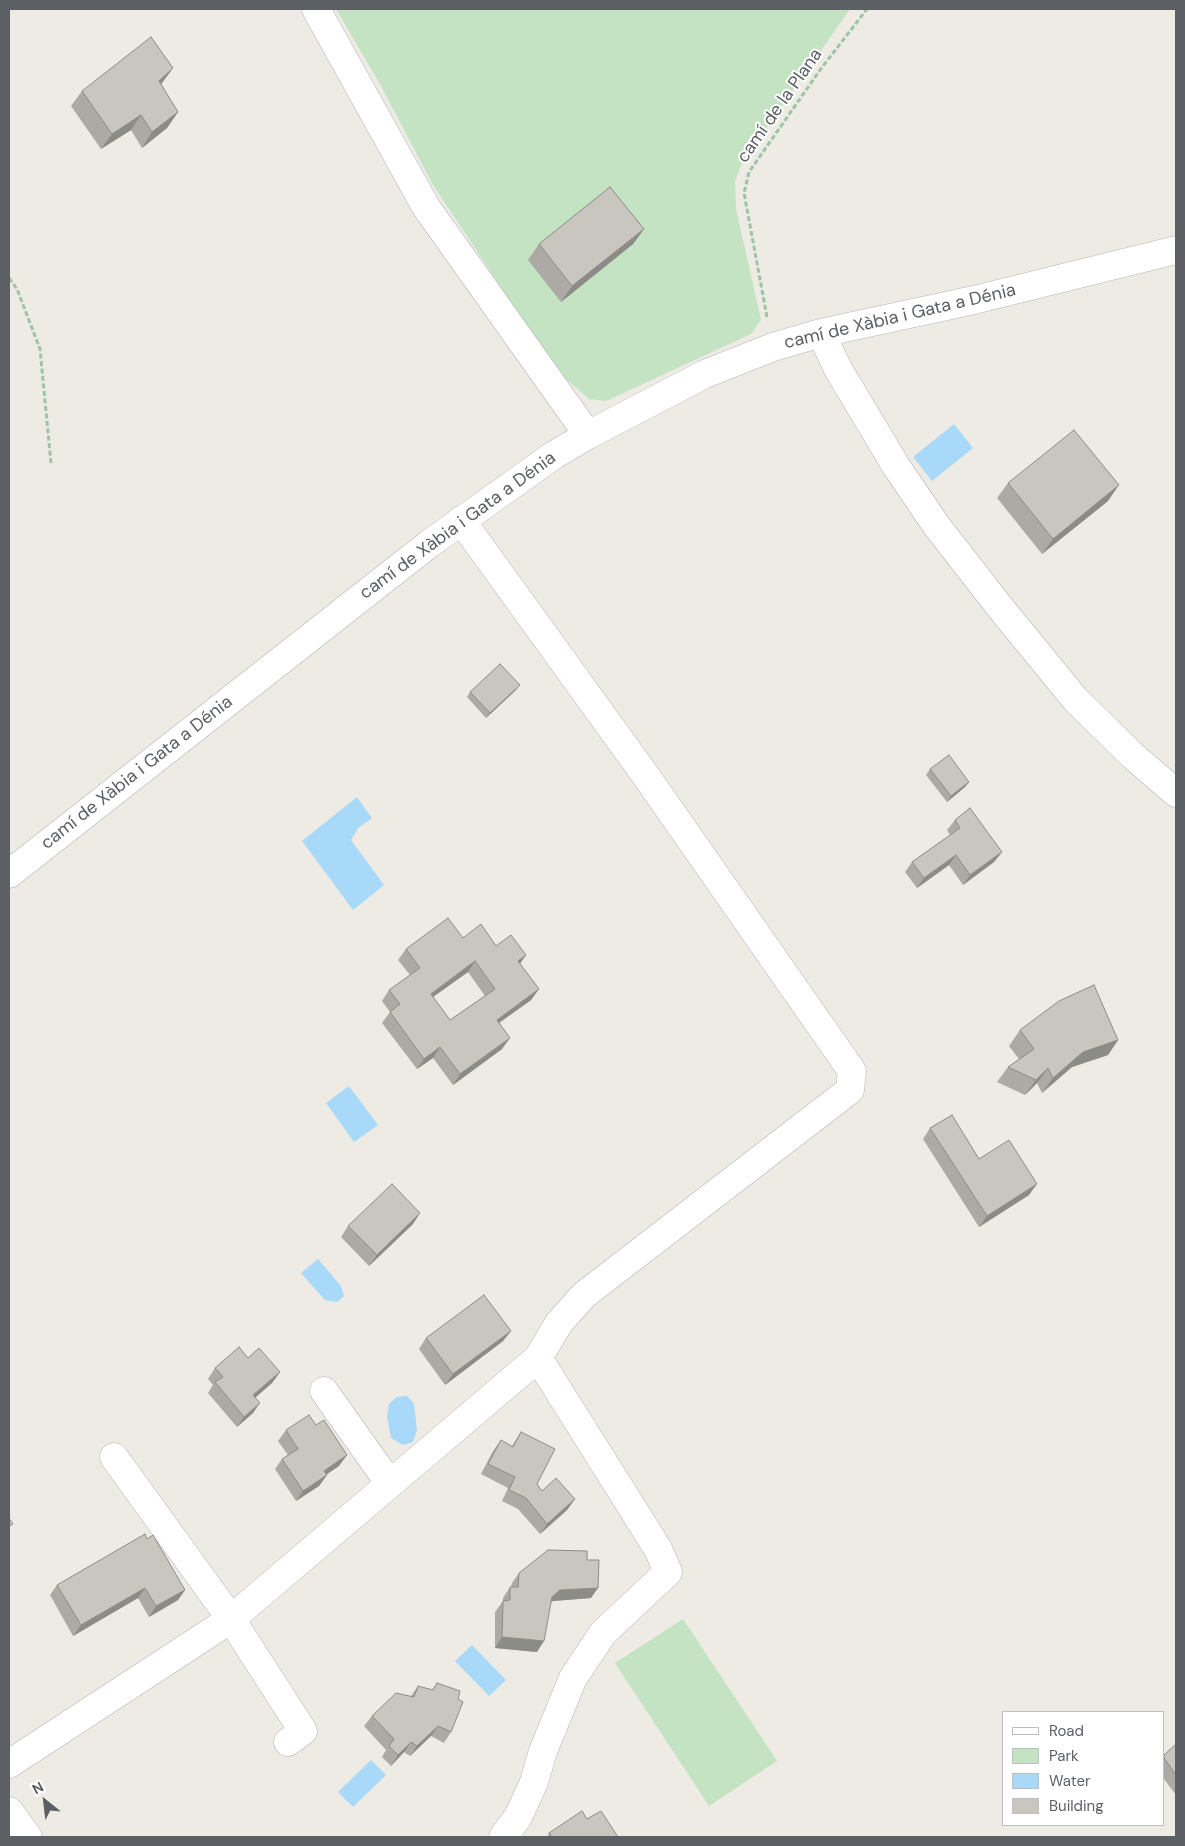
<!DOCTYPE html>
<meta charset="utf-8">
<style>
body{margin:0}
#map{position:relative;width:1185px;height:1846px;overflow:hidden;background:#edebe4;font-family:"DM Sans",sans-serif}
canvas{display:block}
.frame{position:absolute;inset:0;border:10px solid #5c5f63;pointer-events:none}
.legend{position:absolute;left:1002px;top:1711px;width:162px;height:115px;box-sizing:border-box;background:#fff;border:1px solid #bebfc1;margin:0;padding:6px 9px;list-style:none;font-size:15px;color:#5c5f63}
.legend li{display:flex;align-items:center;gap:10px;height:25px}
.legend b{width:25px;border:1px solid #bebfc1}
.north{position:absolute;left:20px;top:1776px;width:50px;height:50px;-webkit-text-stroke:4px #fff;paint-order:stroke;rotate:331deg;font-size:14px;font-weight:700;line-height:20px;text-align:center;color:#5c5f63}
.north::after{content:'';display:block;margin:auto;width:18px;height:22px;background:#5c5f63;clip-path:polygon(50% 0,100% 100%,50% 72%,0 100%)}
</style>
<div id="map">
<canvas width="1185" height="1846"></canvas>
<div class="frame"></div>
<ul class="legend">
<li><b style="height:6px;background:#fff"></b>Road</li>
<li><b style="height:14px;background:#c3e3c2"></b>Park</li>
<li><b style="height:14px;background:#a8d9f9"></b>Water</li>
<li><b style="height:14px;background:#c9c6c0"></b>Building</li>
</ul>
<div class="north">N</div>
</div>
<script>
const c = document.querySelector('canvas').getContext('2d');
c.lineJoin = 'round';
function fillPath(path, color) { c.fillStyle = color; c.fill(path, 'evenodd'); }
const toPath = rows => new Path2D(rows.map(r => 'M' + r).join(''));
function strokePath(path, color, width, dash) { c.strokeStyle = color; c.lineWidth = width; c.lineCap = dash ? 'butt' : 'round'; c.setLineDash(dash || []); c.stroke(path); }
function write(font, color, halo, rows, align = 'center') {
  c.font = font + ' "DM Sans",sans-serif'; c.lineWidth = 4; c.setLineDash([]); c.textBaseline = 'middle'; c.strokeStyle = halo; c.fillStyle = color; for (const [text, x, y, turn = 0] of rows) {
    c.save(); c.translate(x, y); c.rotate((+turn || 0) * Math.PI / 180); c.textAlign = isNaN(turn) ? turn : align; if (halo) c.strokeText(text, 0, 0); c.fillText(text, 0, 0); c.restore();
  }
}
fillPath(toPath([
 [336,9,850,9,742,163,735,181,736,209,761,320,751,334,606,401,589,399,557,371,433,185,381,86],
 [683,1619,777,1761,709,1806,615,1663]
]), '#c3e3c2');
fillPath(toPath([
 [954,424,973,448,932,481,913,457],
 [357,797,372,818,358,828,351,840,384,885,353,910,302,841],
 [349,1086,378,1125,354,1142,326,1103],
 [318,1259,341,1286,344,1296,337,1302,325,1300,301,1273],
 [407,1396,414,1404,417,1430,413,1442,403,1445,391,1438,387,1417,389,1404,397,1397],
 [472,1645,506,1680,489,1696,455,1661],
 [371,1760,386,1775,353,1807,338,1792]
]), '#a8d9f9');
const minor = toPath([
 [316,9,426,207,588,435],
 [821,333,838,369,896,466,936,525,999,606,1075,699,1133,756,1176,793],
 [9,874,429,544,554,455,588,435,705,374,773,347,821,333,974,300,1176,250],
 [324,1391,390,1484],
 [114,1457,231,1619,303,1731,288,1742],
 [9,1764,231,1619,538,1358,559,1323,584,1295,850,1090,852,1071,646,776,461,520],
 [9,1811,28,1837],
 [503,1837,518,1817,534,1782,543,1751,573,1678,603,1633,668,1572,658,1549,538,1358]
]);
strokePath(minor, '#b1b4b8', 29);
strokePath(toPath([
 [9,278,17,289,40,349,51,463],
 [767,317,744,193,749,172,820,70,867,9]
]), '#9cc4a5', 3, [5, 2.5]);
strokePath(minor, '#fff', 28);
fillPath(toPath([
 [173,68,161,84,178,112,167,128,142,148,131,130,101,149,71,106,82,91],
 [644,229,633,244,561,302,528,260,539,244],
 [1008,483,1108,501,1042,554,997,498],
 [516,690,486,718,467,697,470,692],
 [930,769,969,782,965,787,947,802,926,775],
 [955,820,1002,852,994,862,963,885,949,865,917,888,905,872,912,862,950,835,947,830],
 [463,938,496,946,526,955,520,964,539,989,531,1000,499,1023,502,1049,453,1085,433,1058,417,1069,382,1023,390,1012,382,1001,389,990,410,975,398,960,406,949],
 [468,972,485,996,450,1020,433,997],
 [1020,1030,1118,1040,1108,1055,1072,1067,1042,1093,1037,1083,1025,1095,997,1082,1008,1067,1019,1059,1009,1046],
 [930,1128,979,1159,1029,1195,979,1227,923,1139],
 [413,1224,369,1266,341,1237,348,1226],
 [511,1331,503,1341,445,1385,419,1349,426,1338],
 [248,1358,280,1372,272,1383,255,1397,253,1413,237,1427,208,1393,213,1385,208,1379,215,1368],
 [286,1430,339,1466,326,1475,327,1475,319,1486,296,1501,275,1469,282,1459,288,1455,278,1441],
 [521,1432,537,1484,542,1491,575,1499,567,1510,540,1534,518,1509,502,1501,508,1488,481,1474,493,1451,501,1440,512,1446],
 [147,1539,185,1590,178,1600,149,1617,138,1598,73,1636,50,1595,57,1585],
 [587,1560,591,1598,553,1601,551,1602,537,1652,495,1648,495,1612,503,1601,503,1598,510,1587,511,1587,512,1583,519,1573],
 [437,1683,458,1699,451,1732,444,1743,431,1736,410,1756,404,1752,391,1766,382,1757,386,1750,364,1726,372,1716,411,1696,418,1686,432,1690],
 [1176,1744,1176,1795,1164,1779,1164,1755],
 [587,1819,618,1837,547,1837,549,1833]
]), '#adaaa5');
fillPath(toPath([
 [173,68,162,83,148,96,159,81],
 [178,112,167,128,142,148,152,132],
 [141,115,131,130,101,149,112,134],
 [644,229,633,244,561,302,572,286],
 [1119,485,1108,501,1042,554,1053,539],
 [520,685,516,690,486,718,490,713],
 [969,782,965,787,947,802,951,796],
 [1002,852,994,862,963,885,970,875],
 [956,855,949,865,917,888,924,878],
 [526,955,518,966,518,961],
 [475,961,468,972,423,1004,431,994],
 [539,989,531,1000,489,1030,497,1020],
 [510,1038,502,1049,453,1085,460,1074],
 [1118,1040,1108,1055,1072,1067,1042,1093,1053,1078,1083,1052],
 [440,1047,433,1058,417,1069,424,1059],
 [1048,1068,1037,1083,1025,1095,1036,1080],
 [1037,1184,1029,1195,979,1227,987,1216],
 [420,1213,413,1224,369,1266,377,1255],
 [511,1331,503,1341,445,1385,453,1374],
 [280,1372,272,1383,246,1406,253,1395],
 [260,1403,253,1413,237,1427,244,1417],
 [347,1455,339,1466,316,1481,324,1471],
 [327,1475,319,1486,296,1501,303,1491],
 [575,1499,567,1510,540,1534,547,1524],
 [145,1588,138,1598,73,1636,81,1625],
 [598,1588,591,1598,553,1601,545,1607,552,1597,560,1590],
 [185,1590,178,1600,149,1617,156,1606],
 [502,1637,544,1641,537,1652,495,1648],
 [438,1726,431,1736,410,1756,417,1746],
 [411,1742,404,1752,391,1766,398,1755]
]), '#8d8b86');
const building = toPath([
 [151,37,173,68,159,81,178,112,152,132,141,115,112,134,82,91,151,37],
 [610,187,644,229,572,286,539,244,610,187],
 [1074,430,1119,485,1053,539,1008,483,1074,430],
 [500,664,520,685,490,713,470,692,500,664],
 [949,755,969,782,951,796,930,769,949,755],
 [970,808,1002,852,970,875,956,855,924,878,912,862,960,828,955,820,970,808],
 [448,918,463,938,481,924,496,946,511,935,526,955,518,961,539,989,497,1020,510,1038,460,1074,440,1047,424,1059,390,1012,400,1004,389,990,420,968,406,949,448,918],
 [475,961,495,989,450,1020,431,994,475,961],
 [1094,985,1118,1040,1083,1052,1053,1078,1048,1068,1036,1080,1008,1067,1034,1049,1020,1030,1059,1001,1094,985],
 [952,1115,979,1159,1009,1140,1037,1184,987,1216,930,1128,952,1115],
 [392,1184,420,1213,377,1255,348,1226,392,1184],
 [484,1295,511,1331,453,1374,426,1338,484,1295],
 [239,1347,248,1358,259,1348,280,1372,253,1395,260,1403,244,1417,215,1382,223,1377,215,1368,239,1347],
 [309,1415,316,1425,324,1420,347,1455,324,1471,327,1475,303,1491,282,1459,298,1449,286,1430,309,1415],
 [521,1432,555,1449,537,1484,542,1491,556,1478,575,1499,547,1524,526,1498,509,1490,515,1477,488,1464,501,1440,513,1447,521,1432],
 [9,1518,13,1524,9,1526,9,1518],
 [145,1534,147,1539,153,1535,185,1590,156,1606,145,1588,81,1625,57,1585,145,1534],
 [548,1550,587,1551,587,1560,599,1560,598,1588,560,1590,552,1597,544,1641,502,1637,503,1601,510,1600,510,1587,518,1587,519,1573,548,1550],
 [437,1683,460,1691,458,1699,463,1702,451,1732,438,1726,417,1746,411,1742,398,1755,389,1746,394,1739,372,1716,396,1693,414,1697,418,1686,433,1690,437,1683],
 [1176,1744,1176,1775,1164,1758,1164,1755,1176,1744],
 [582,1811,587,1819,601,1811,618,1837,552,1837,549,1833,582,1811]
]);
fillPath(building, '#c9c6c0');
strokePath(building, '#8d8b86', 1);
write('18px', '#5c5f63', '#fff', [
 ["camí de la Plana",780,106,-55],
 ["camí de Xàbia i Gata a Dénia",900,317,-13],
 ["camí de Xàbia i Gata a Dénia",458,526,-36],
 ["camí de Xàbia i Gata a Dénia",137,773,-38]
]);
</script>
